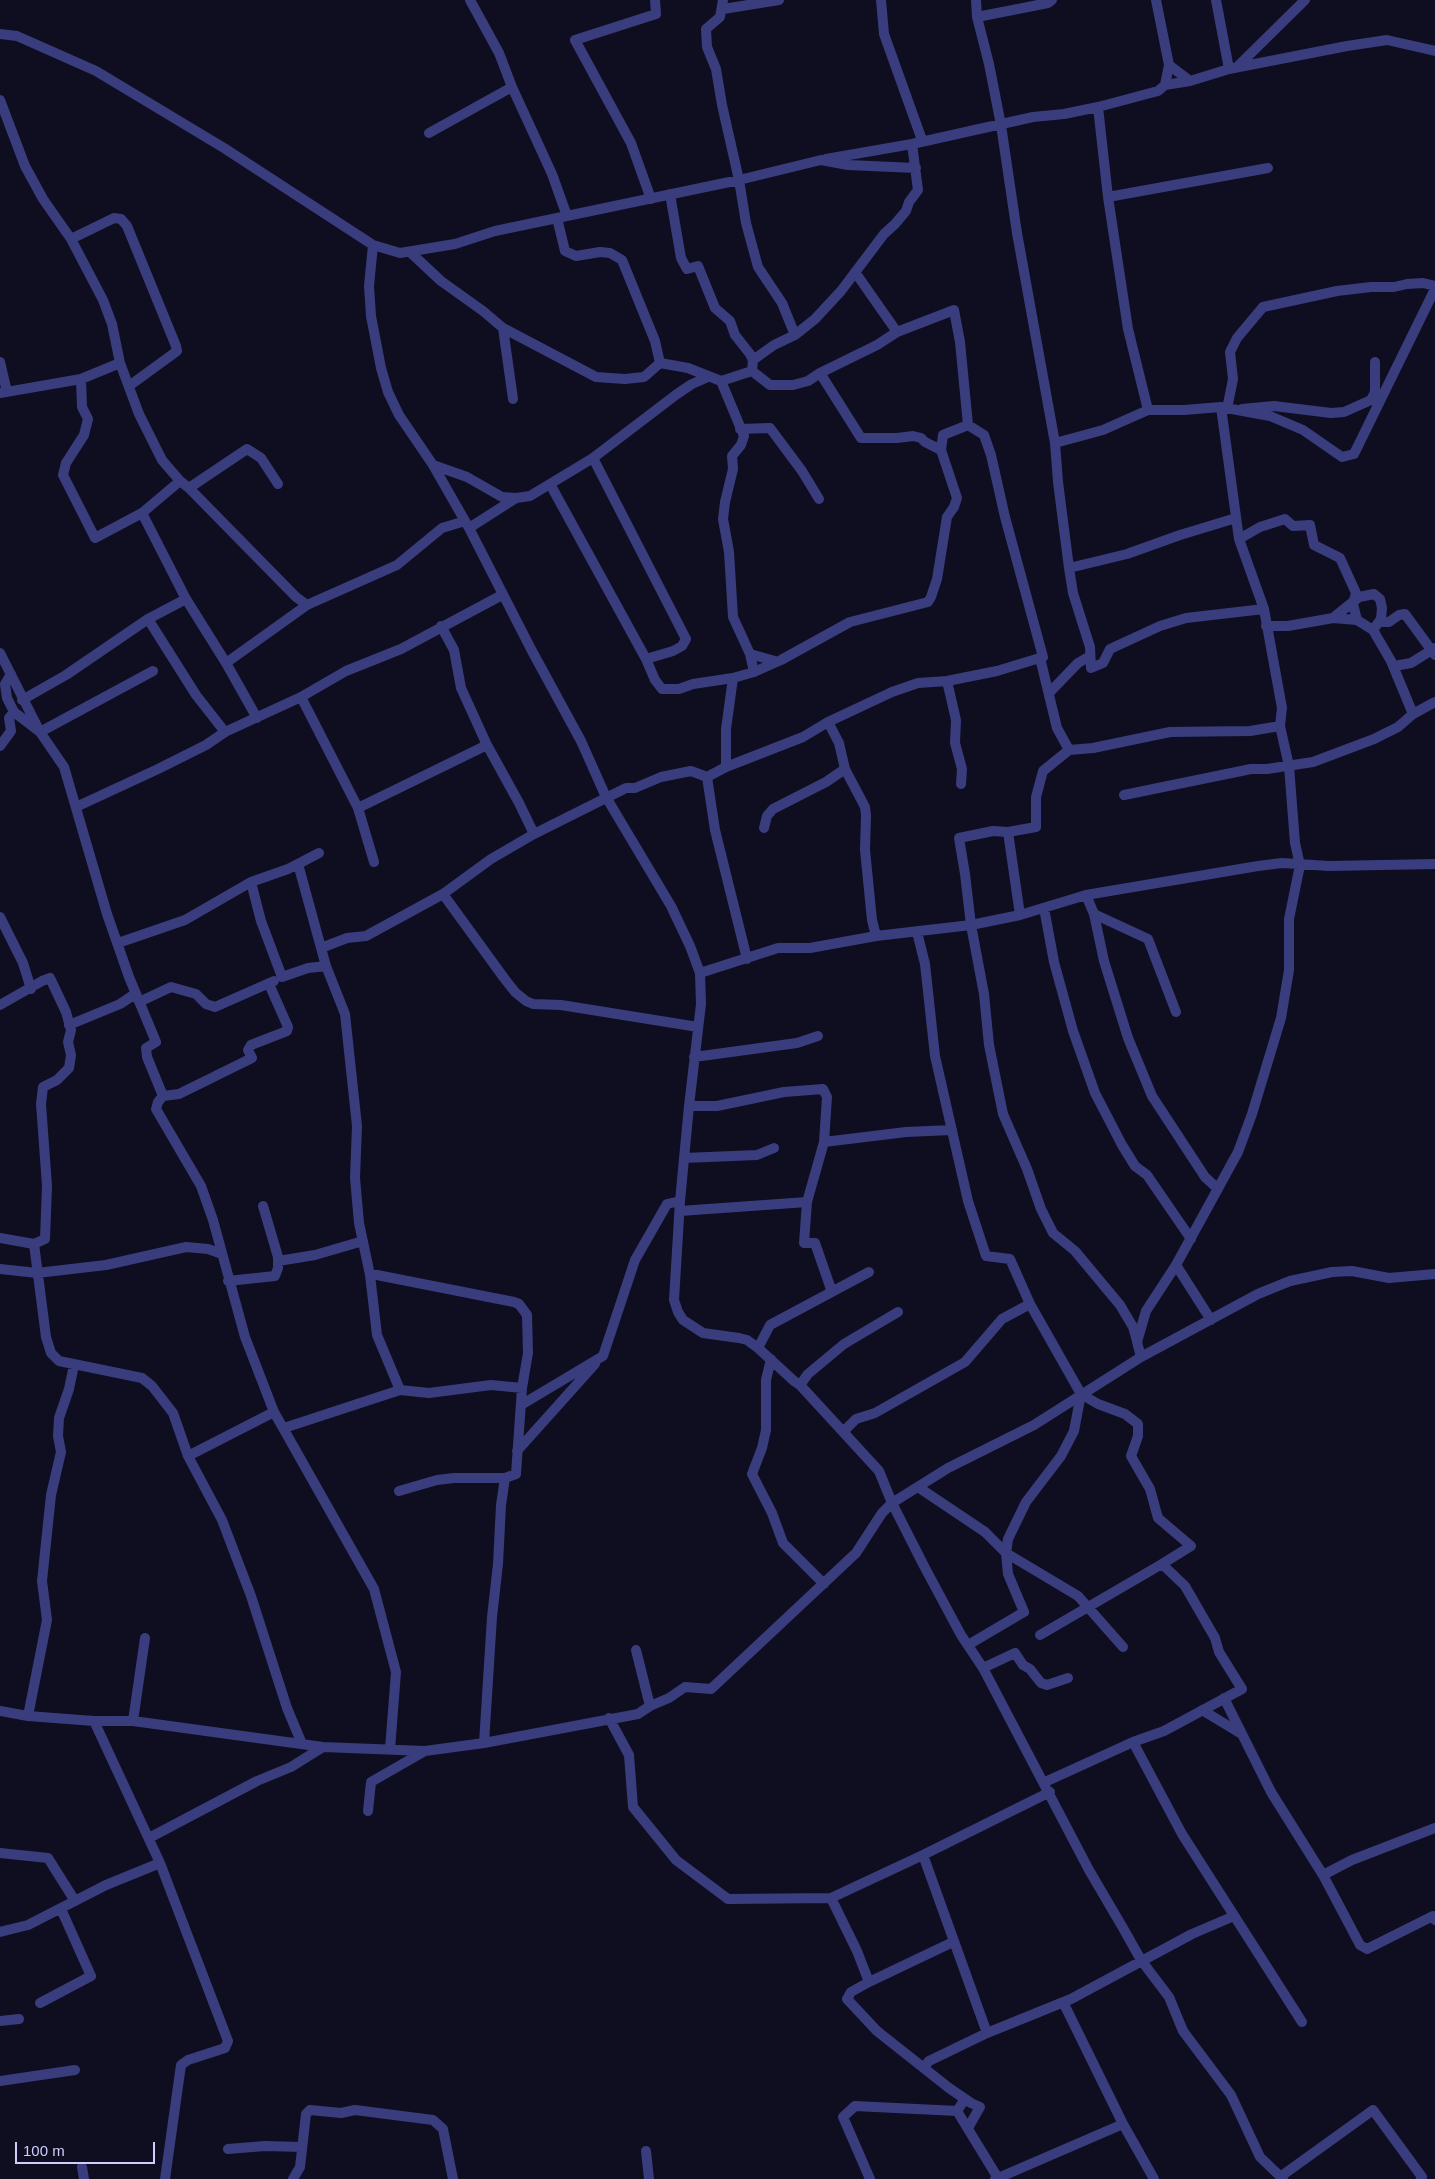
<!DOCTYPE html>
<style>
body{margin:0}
#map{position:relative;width:1435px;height:2179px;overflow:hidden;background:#0f0d20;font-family:Arial,sans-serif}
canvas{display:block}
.scale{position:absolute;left:15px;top:2142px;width:140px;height:22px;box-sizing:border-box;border:2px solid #cecdfe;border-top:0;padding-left:6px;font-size:15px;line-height:18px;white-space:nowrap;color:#cecdfe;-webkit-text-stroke:4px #0f0d20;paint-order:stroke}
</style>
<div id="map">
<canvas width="1435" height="2179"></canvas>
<div class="scale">100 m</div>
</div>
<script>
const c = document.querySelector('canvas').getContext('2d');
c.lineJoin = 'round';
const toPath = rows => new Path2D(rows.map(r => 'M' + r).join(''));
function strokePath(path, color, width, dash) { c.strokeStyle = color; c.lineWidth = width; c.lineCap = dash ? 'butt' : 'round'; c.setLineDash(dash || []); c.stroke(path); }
strokePath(toPath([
 [470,0,499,53,512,87,552,174,567,216],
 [723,0,720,17,706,29,707,47,716,69,722,105,739,180,746,223,758,267,782,303,795,335],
 [881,0,884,34,922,140],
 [976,0,977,17,989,64,1001,125,1017,233,1055,443,1058,482,1069,568,1127,554,1180,535,1236,518],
 [1156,0,1169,65,1165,85],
 [1216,0,1229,69],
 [723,9,779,0],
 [977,17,1048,3,1052,0],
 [0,34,17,36,96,71,224,148,373,245,400,253,455,244,495,231,739,180,821,160,848,165,916,168],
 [1169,65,1190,81],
 [1237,67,1305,0],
 [0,100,25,166,43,199,71,239,103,300,112,324,120,363,139,414,162,460,180,481,189,488,296,597,307,605],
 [1098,107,1108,197,1128,329,1148,410],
 [429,133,512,87],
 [826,159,912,144,1033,117,1064,114,1098,107,1158,91,1165,85,1190,81,1229,69,1347,46,1387,40,1435,51],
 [670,194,681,258,687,269,698,266,715,308,730,321,735,335,750,354,753,360],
 [1108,197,1268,168],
 [651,199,631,143,575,40,656,14,655,0],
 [557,218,565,251,576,256,600,252,610,253,622,260,655,341,660,363],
 [71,239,114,218,121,219,127,226,176,346,177,351,173,354,129,386],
 [373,245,369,286,371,316,381,368,388,392,399,415,433,465,469,528,532,651,581,741,606,797,671,906,690,946,700,973,701,1004,689,1106,680,1201,674,1300,678,1312,683,1320,703,1333,739,1338,747,1340,758,1348,794,1381,800,1385,879,1471,892,1503,924,1566,961,1635,983,1668,1089,1870,1123,1928,1141,1960,1169,1997,1183,2031,1231,2095,1260,2157,1283,2179],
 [410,252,441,281,483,311,503,328,596,377,625,379,644,377,660,363,688,368,721,381,752,371,753,360,774,345,795,335,815,319,841,291,884,234,895,224,906,211,909,202,918,190,912,144],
 [855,272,897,332,954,310,960,342,968,425],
 [503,328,513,399],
 [0,362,7,392],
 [752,371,770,385,793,385,808,381,820,373,877,345,897,332],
 [820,373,861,438,897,438,913,436,921,438,925,442,941,450],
 [81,379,82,407,88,419,84,435,66,463,63,475,95,538,142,513,180,481],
 [721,381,744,436,741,445,732,456,733,469,725,502,723,519,729,552,733,617,750,654,754,672],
 [0,393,81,379,120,363],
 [1371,400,1375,392,1375,362],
 [1221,407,1270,416,1303,430,1342,457,1354,454,1435,289],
 [1227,409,1233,379,1230,352,1237,338,1263,307,1337,291,1371,287,1394,287,1407,284,1423,283,1435,286],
 [1242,409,1274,406,1331,413,1344,412,1371,400,1380,401],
 [740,429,770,428,802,471,819,499],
 [1055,443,1103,430,1148,410,1184,410,1221,407,1239,539,1264,609,1282,708,1280,726,1289,766,1295,843,1300,865,1289,919,1289,970,1281,1018,1252,1114,1238,1152,1176,1265,1146,1311,1137,1342,1141,1357],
 [593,458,686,639,682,646,673,651,646,659],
 [433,465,467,477,502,497,516,498],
 [550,484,646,659,655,680,662,689,679,689,693,684,733,678],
 [189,488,247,449,261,458,278,484],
 [142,513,186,599,226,663,257,718],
 [469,528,516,498,530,496,593,458,677,394,692,384,708,377],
 [1239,539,1260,527,1285,519,1293,526,1310,525,1314,545,1340,558,1356,593,1353,604,1357,620,1373,630,1391,661,1413,714],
 [1069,568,1073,593,1090,647,1091,668,1103,663,1110,649,1160,626,1186,618,1264,609],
 [1333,618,1359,597,1374,594,1380,599,1382,608,1381,619,1373,630],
 [148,619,196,695,225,732],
 [1380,622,1389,622,1399,615,1405,614,1435,655],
 [441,626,454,650,461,688,487,745,519,803,534,834],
 [1266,626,1288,626,1333,618,1357,620],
 [0,653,40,732,64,767,107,914,129,977,156,1042,146,1048,147,1057,163,1096,158,1102,156,1109,201,1186,213,1220,245,1337,274,1412,188,1456],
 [750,654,775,661],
 [226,663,307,605,397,565,442,528,465,521],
 [1394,666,1411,663,1435,648],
 [11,674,5,684,7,698,14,712],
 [947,681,956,720,955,743,962,769,961,784],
 [1049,693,1078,663,1090,656],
 [301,697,358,808,374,862],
 [22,700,66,675,148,619,186,599],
 [828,722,839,743,845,769,865,807,866,815,865,850,872,920,876,936],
 [0,746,11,731,9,718,14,712,40,732,153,671],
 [1069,750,1093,748,1170,732,1250,731,1280,726],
 [707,777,715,830,747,959],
 [1124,795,1251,769,1267,769,1313,762,1374,739,1398,727,1413,714,1435,702],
 [76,807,158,769,206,745,225,732,301,697,346,671,401,649,502,595],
 [358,808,487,745],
 [764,828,767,816,773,809,826,782,845,769],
 [1008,832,1036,827,1036,797,1043,771,1069,750,1057,728,1040,658],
 [298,864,319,853],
 [251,882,288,869,298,864,326,966,345,1014,357,1126,355,1178,359,1223,370,1275,377,1335,400,1390],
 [443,894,504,978,515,992,526,1001,533,1004,561,1005,698,1027],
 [1086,895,1094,914,1104,961,1128,1038,1152,1096,1205,1177,1218,1189],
 [1044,908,1054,962,1073,1031,1095,1093,1122,1145,1135,1166,1147,1175,1191,1239],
 [1094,914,1148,939,1176,1012],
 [1020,915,1008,832,993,831,959,838,965,874,971,925,984,994,989,1045,1003,1114,1027,1169,1041,1209,1053,1233,1075,1251,1120,1305,1133,1327,1137,1341],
 [0,917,23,963,31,989],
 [917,932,925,964,935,1056,968,1201,986,1256,1010,1259,1030,1304,1081,1394,1098,1404,1125,1414,1138,1424,1138,1436,1131,1456,1150,1489,1158,1518,1191,1546,1162,1564,1185,1586,1215,1638,1219,1652,1242,1689,1164,1731,1133,1742,1045,1782],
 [118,943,185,920,251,882,261,921,282,977,308,968,326,966],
 [321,948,347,938,366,936,443,894,491,859,534,834,626,788,635,788,661,777,691,771,707,777,726,767,803,737,828,722,892,692,918,683,947,681,997,671,1043,657,1005,517,991,455,984,435,968,425,943,435,941,450,957,498,954,507,947,517,937,579,931,597,928,602,850,622,781,660,754,672,733,678,726,729,726,767],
 [700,973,778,948,810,948,876,936,971,925,1020,915,1086,895,1258,866,1282,863,1329,866,1435,864],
 [139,1002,171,987,196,994,206,1004,215,1007,274,981],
 [0,1005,42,981,50,978,66,1012,71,1030,68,1042,71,1055,69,1068,57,1080,43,1087,41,1104,47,1186,45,1239,34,1244],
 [69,1025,120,1004,135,994],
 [694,1057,797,1043,818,1036],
 [163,1096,179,1094,252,1058,248,1050,251,1045,287,1031,288,1027,269,984],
 [689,1106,717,1106,784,1092,823,1089,827,1097,824,1142,807,1202,804,1243,815,1243,832,1292],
 [824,1142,906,1132,952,1130],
 [684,1158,757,1155,774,1148],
 [680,1211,807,1202],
 [0,1238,34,1244,46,1337,51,1353,59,1361,142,1378,152,1386,173,1413,188,1456,222,1520,251,1596,287,1708,302,1744],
 [278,1261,315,1255,363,1241],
 [1176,1265,1211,1320],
 [0,1269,37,1273,106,1265,186,1247,208,1249,222,1254],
 [370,1275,377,1275,514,1302,519,1304,527,1315,528,1353,522,1388,516,1474,505,1478,501,1505,498,1564,492,1617,484,1743],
 [228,1281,275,1276,278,1268,278,1257,263,1206],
 [758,1348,770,1325,869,1272],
 [771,1359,766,1380,766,1430,762,1448,752,1474,772,1513,783,1543,824,1584],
 [800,1385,808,1374,844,1344,898,1312],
 [521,1405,603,1356,635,1260,667,1204,680,1201],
 [274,1412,374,1589,396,1672,390,1749],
 [284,1428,400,1390,429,1393,491,1385,522,1388],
 [843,1432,856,1419,875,1413,965,1362,1002,1319,1030,1304],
 [517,1451,595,1364],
 [918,1487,985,1532,1006,1553,1078,1596,1123,1647],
 [399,1491,437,1480,454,1478,505,1478],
 [1040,1635,1162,1564],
 [968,1645,1024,1612,1008,1574,1006,1553,1008,1539,1026,1502,1061,1456,1074,1431,1081,1394],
 [636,1650,650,1706],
 [983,1668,1015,1653,1023,1665,1030,1669,1041,1683,1047,1685,1068,1678],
 [1224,1698,1271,1792,1323,1875,1352,1860,1435,1828],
 [1202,1710,1240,1733],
 [0,1711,28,1716,94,1721,133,1721,323,1747,425,1751,484,1743,638,1714,650,1706,669,1698,685,1687,711,1689,856,1553,882,1513,892,1503,948,1468,1034,1425,1141,1357,1258,1294,1290,1281,1332,1272,1352,1271,1389,1278,1435,1274],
 [28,1716,47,1620,42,1581,51,1495,61,1452,58,1436,59,1418,69,1389,74,1365],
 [609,1718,629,1755,633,1807,676,1860,728,1899,831,1898,923,1855,1050,1792],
 [94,1721,160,1863,228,2041,225,2048,188,2060,181,2065,165,2179],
 [133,1721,145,1638],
 [1133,1742,1182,1834,1302,2022],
 [368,1811,371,1782,425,1751],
 [149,1838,257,1781,291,1767,323,1747],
 [0,1853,48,1858,75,1901],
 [923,1855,987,2033],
 [1323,1875,1360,1945,1367,1949,1433,1916,1435,1920],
 [831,1898,857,1951,869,1982,851,1992,847,1999,877,2031,949,2088,971,2103,980,2107,968,2128],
 [0,1932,28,1925,106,1885,160,1863],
 [869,1982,953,1942],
 [1063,2002,1123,2124,1154,2179],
 [40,2003,91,1976,61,1909],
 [0,2021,19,2019],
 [924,2067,929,2061,987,2033,1071,1999,1192,1934,1234,1916],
 [0,2081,75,2070],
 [957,2111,998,2178,995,2179],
 [228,2149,265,2146,302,2147],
 [646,2151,649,2179],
 [82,2167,84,2179],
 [1280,2177,1373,2110,1422,2177,1421,2179],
 [998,2178,1123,2124],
 [293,2179,300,2167,306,2114,310,2110,341,2113,355,2110,433,2120,443,2129,453,2179],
 [870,2179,843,2117,855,2106,957,2111,965,2099]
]), '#393d7e', 10);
</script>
